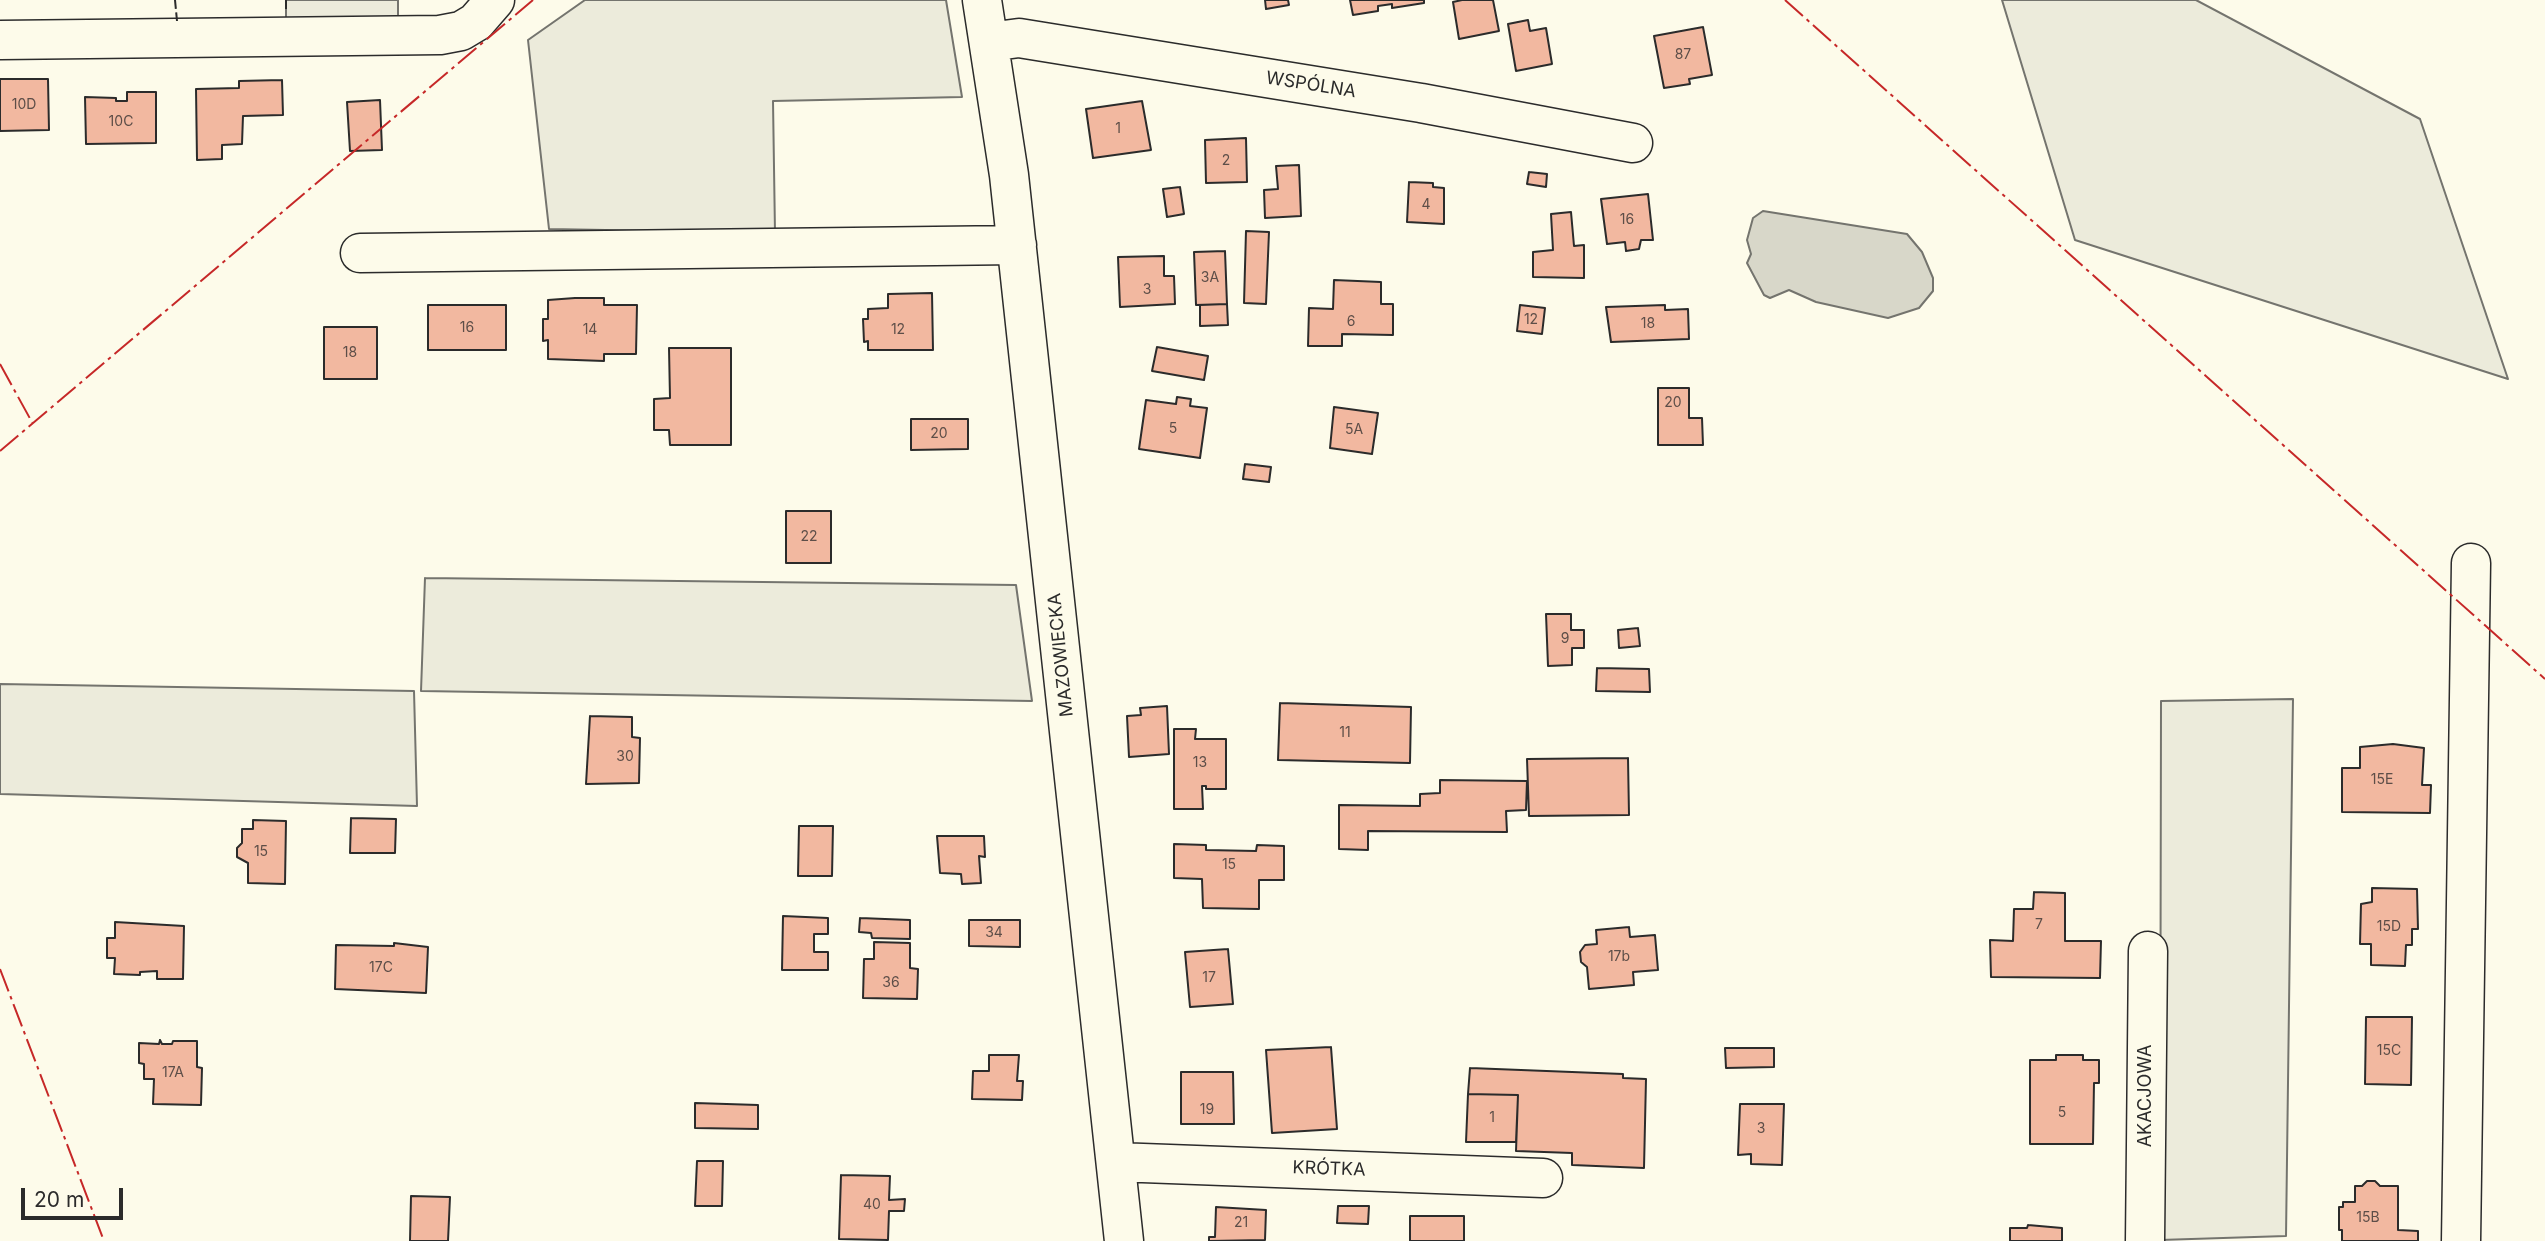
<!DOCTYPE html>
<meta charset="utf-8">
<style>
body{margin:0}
#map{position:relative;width:2545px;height:1241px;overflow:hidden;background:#fdfbea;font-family:Inter,sans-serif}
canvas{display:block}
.scale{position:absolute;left:21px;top:1188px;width:102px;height:32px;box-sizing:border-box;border:4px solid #2b2b2b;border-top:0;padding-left:9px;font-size:21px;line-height:24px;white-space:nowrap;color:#2b2b2b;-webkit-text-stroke:5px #fdfbea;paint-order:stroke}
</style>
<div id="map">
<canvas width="2545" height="1241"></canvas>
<div class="scale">20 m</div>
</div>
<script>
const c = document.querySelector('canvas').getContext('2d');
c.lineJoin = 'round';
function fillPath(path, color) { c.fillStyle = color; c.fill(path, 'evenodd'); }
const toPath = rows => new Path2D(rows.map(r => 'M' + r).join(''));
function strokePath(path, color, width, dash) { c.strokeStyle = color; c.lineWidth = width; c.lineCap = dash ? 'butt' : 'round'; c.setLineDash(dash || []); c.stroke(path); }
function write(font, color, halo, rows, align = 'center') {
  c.font = font + ' Inter,sans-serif'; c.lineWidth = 5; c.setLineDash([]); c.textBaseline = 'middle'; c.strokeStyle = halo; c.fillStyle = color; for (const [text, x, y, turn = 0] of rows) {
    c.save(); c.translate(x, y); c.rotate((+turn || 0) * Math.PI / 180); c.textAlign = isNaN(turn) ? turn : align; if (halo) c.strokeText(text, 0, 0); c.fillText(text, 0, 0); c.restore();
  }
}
const green = toPath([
 [286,0,398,0,398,17,286,19,286,0],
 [585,0,946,0,962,97,773,101,775,233,549,229,528,40,585,0],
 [2002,0,2196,0,2420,119,2508,379,2075,240,2002,0],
 [425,578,1016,585,1032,701,421,691,425,578],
 [0,684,414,691,417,806,0,794,0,684],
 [2293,699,2286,1236,2160,1240,2161,701,2293,699]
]);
fillPath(green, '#ecebdb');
strokePath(green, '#74746e', 2);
const water = toPath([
 [1763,211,1907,234,1922,252,1933,278,1933,291,1919,308,1888,318,1816,302,1789,290,1770,298,1764,295,1747,263,1751,254,1747,240,1753,218,1763,211]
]);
fillPath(water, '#d8d7c9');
strokePath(water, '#74746e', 2);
const building = toPath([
 [1265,0,1288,0,1289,5,1266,9,1265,0],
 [1350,0,1424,0,1424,3,1392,8,1392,4,1378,6,1378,11,1353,15,1350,0],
 [1462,0,1493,0,1499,31,1459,39,1453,2,1462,0],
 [1528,20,1530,31,1546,28,1552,64,1516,71,1508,24,1528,20],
 [1703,27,1712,75,1689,79,1690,84,1664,88,1654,36,1703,27],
 [0,79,48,79,49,130,0,131,0,79],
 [282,80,283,115,243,116,242,144,222,145,222,159,197,160,196,89,239,88,239,81,282,80],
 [127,92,156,92,156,143,86,144,85,97,116,98,116,101,127,101,127,92],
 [380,100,382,150,350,151,347,102,380,100],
 [1142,101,1151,150,1093,158,1086,109,1142,101],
 [1246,138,1247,182,1206,183,1205,140,1246,138],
 [1299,165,1301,216,1265,218,1264,190,1278,189,1276,166,1299,165],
 [1529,172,1547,174,1546,187,1527,184,1529,172],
 [1409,182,1433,183,1433,187,1444,188,1444,224,1407,222,1409,182],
 [1180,187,1184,214,1167,217,1163,189,1180,187],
 [1648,194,1653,240,1641,240,1639,249,1626,251,1625,242,1607,244,1601,199,1648,194],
 [1571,212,1574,246,1584,245,1584,278,1533,277,1533,252,1553,250,1551,214,1571,212],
 [1246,231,1269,232,1266,304,1244,303,1246,231],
 [1225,251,1227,304,1196,305,1194,252,1225,251],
 [1164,256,1164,276,1174,276,1175,304,1120,307,1118,257,1164,256],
 [1334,280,1381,282,1381,304,1393,304,1393,335,1342,334,1342,346,1308,346,1309,308,1333,309,1334,280],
 [932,293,933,350,868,350,868,341,864,342,863,319,868,319,868,309,888,308,888,294,932,293],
 [575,298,604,298,604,305,637,305,636,354,604,354,604,361,548,359,548,340,543,341,543,319,548,319,548,300,575,298],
 [1227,304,1228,325,1200,326,1200,305,1227,304],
 [428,305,506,305,506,350,428,350,428,305],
 [1520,305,1545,308,1542,334,1517,331,1520,305],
 [1665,305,1665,310,1688,309,1689,339,1611,342,1606,307,1665,305],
 [324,327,377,327,377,379,324,379,324,327],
 [1157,347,1208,356,1204,380,1152,371,1157,347],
 [669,348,731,348,731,445,670,445,669,430,654,430,654,399,670,398,669,348],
 [1658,388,1689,388,1689,418,1702,418,1703,445,1658,445,1658,388],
 [1177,397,1191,399,1190,406,1207,408,1200,458,1139,449,1146,400,1176,404,1177,397],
 [1334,407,1378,413,1372,454,1330,448,1334,407],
 [911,419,968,419,968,449,911,450,911,419],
 [1245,464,1271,467,1269,482,1243,479,1245,464],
 [786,511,831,511,831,563,786,563,786,511],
 [1546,614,1571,614,1571,630,1584,630,1584,648,1572,648,1572,665,1548,666,1546,614],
 [1638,628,1640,646,1619,648,1618,630,1638,628],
 [1597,668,1649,669,1650,692,1596,691,1597,668],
 [1280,703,1411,707,1410,763,1278,760,1280,703],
 [1167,706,1169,754,1129,757,1127,716,1141,715,1140,708,1167,706],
 [590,716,632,717,632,737,640,738,639,783,586,784,590,716],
 [1174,729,1196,729,1195,739,1226,739,1226,789,1206,789,1206,786,1202,786,1203,809,1174,809,1174,729],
 [2393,744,2424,748,2422,785,2431,785,2430,813,2342,812,2342,768,2360,768,2360,747,2393,744],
 [1628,758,1629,815,1529,816,1527,759,1628,758],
 [1440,780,1527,781,1526,810,1506,811,1507,832,1368,831,1368,850,1339,849,1339,805,1420,806,1420,794,1440,793,1440,780],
 [351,818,396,819,395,853,350,853,351,818],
 [253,820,286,821,285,884,248,883,248,863,237,857,237,848,242,843,242,829,253,829,253,820],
 [799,826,833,826,832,876,798,876,799,826],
 [937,836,984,836,985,857,979,856,981,883,962,884,961,874,940,873,937,836],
 [1174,844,1206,845,1206,850,1256,851,1257,845,1284,846,1284,880,1259,880,1259,909,1203,908,1202,879,1174,878,1174,844],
 [2372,888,2417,889,2418,929,2412,929,2412,945,2406,945,2405,966,2371,965,2371,944,2360,944,2361,904,2372,902,2372,888],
 [2034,892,2065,893,2065,941,2101,941,2100,978,1991,977,1990,940,2013,941,2014,909,2033,909,2034,892],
 [783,916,828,918,828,934,814,934,814,952,828,952,828,970,782,970,783,916],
 [860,918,910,920,910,939,872,938,871,933,859,932,860,918],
 [969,920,1020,920,1020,947,969,946,969,920],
 [115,922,184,926,183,979,157,979,157,971,140,972,140,975,114,974,115,958,107,958,107,938,115,938,115,922],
 [1629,927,1630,937,1655,935,1658,970,1633,972,1634,985,1589,989,1587,967,1581,962,1580,952,1585,945,1597,944,1596,930,1629,927],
 [874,942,910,943,910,968,918,969,917,999,863,998,864,959,874,959,874,942],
 [394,943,428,947,426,993,335,989,336,945,394,946,394,943],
 [1228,949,1233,1004,1190,1007,1185,952,1228,949],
 [2366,1017,2412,1017,2411,1085,2365,1084,2366,1017],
 [160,1040,162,1044,172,1044,173,1041,197,1041,197,1067,202,1068,201,1105,153,1104,154,1079,144,1079,144,1064,139,1063,139,1043,159,1044,160,1040],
 [1331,1047,1337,1129,1272,1133,1266,1050,1331,1047],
 [1725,1048,1774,1048,1774,1067,1726,1068,1725,1048],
 [989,1055,1019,1055,1017,1081,1023,1081,1022,1100,972,1099,973,1071,989,1071,989,1055],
 [2056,1055,2083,1055,2083,1060,2099,1060,2099,1083,2094,1083,2093,1144,2030,1144,2030,1060,2056,1060,2056,1055],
 [1470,1068,1623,1074,1623,1078,1646,1079,1644,1168,1572,1165,1572,1153,1516,1151,1518,1095,1468,1094,1470,1068],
 [1181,1072,1233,1072,1234,1124,1181,1124,1181,1072],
 [1468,1094,1518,1095,1516,1142,1466,1142,1468,1094],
 [695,1103,758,1105,758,1129,695,1128,695,1103],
 [1740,1104,1784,1104,1782,1165,1751,1164,1751,1154,1738,1155,1740,1104],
 [697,1161,723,1161,722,1206,695,1206,697,1161],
 [841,1175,890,1176,889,1200,905,1199,904,1211,889,1211,888,1240,839,1239,841,1175],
 [2367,1181,2375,1181,2380,1186,2398,1186,2398,1230,2418,1231,2418,1241,2342,1241,2342,1230,2339,1230,2339,1207,2343,1207,2343,1202,2355,1202,2355,1186,2362,1186,2367,1181],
 [411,1196,450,1197,448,1241,410,1241,411,1196],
 [1338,1206,1369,1206,1368,1224,1337,1223,1338,1206],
 [1216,1207,1266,1210,1265,1240,1209,1241,1209,1237,1215,1237,1216,1207],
 [1410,1216,1464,1216,1464,1241,1410,1241,1410,1216],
 [2028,1225,2062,1228,2062,1241,2010,1241,2010,1228,2027,1228,2028,1225]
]);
fillPath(building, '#f2b8a0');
strokePath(building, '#2b2b2b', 2);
const minor = toPath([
 [982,0,1009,175,1124,1241],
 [0,40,440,35,461,31,476,22,495,0],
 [989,42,1019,38,1421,103,1633,143],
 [360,253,1017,245],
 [1116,1162,1543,1178],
 [2145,1241,2148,951],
 [2461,1241,2471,563]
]);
strokePath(minor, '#2b2b2b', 41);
strokePath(minor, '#fdfbea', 38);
strokePath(toPath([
 [175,0,177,21],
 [286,0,286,10]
]), '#2b2b2b', 2, [9, 3.5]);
strokePath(toPath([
 [1785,0,2545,679],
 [0,364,33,424],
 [0,451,533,0],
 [0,969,104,1241]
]), '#c62828', 2, [24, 5, 3.5, 5]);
write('14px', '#5d4e48', null, [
 ["87",1683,55],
 ["10D",24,105],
 ["10C",121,122],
 ["1",1118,129],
 ["2",1226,161],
 ["4",1426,205],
 ["16",1627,220],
 ["3A",1210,278],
 ["3",1147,290],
 ["12",1531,320],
 ["6",1351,322],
 ["18",1648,324],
 ["16",467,328],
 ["14",590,330],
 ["12",898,330],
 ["18",350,353],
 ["20",1673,403],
 ["5",1173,429],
 ["5A",1354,430],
 ["20",939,434],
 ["22",809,537],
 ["9",1565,639],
 ["11",1345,733],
 ["30",625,757],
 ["13",1200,763],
 ["15E",2382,780],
 ["15",261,852],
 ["15",1229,865],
 ["7",2039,925],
 ["15D",2389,927],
 ["34",994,933],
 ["17b",1619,957],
 ["17C",381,968],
 ["17",1209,978],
 ["36",891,983],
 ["15C",2389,1051],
 ["17A",173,1073],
 ["19",1207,1110],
 ["5",2062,1113],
 ["1",1492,1118],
 ["3",1761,1129],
 ["40",872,1205],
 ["15B",2368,1218],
 ["21",1241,1223]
]);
write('18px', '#2b2b2b', '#fdfbea', [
 ["WSPÓLNA",1311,85,9],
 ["MAZOWIECKA",1061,655,-96],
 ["AKACJOWA",2146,1096,-90],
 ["KRÓTKA",1329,1169,2]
]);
</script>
